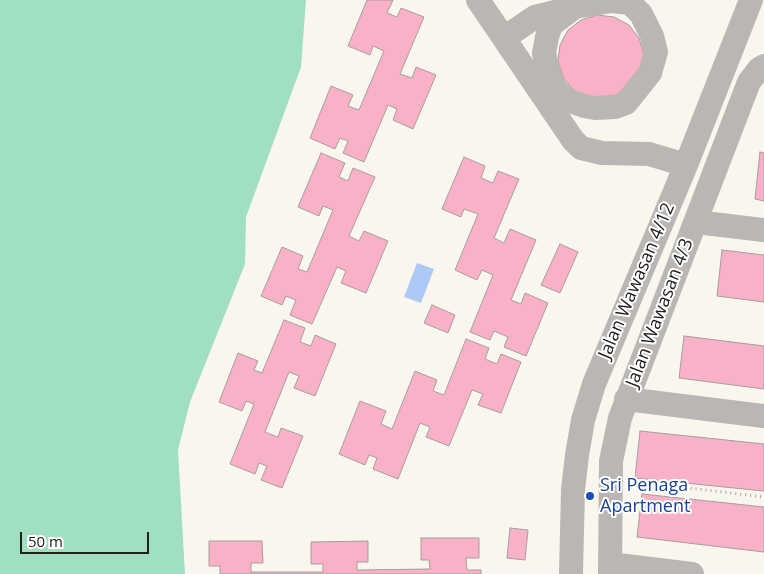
<!DOCTYPE html>
<style>
body{margin:0}
#map{position:relative;width:764px;height:574px;overflow:hidden;background:#f9f7ed;font-family:"Open Sans",sans-serif}
canvas{display:block}
.scale{position:absolute;left:20px;top:532px;width:129px;height:22px;box-sizing:border-box;border:2px solid #21201d;border-top:0;padding-left:6px;font-size:15px;line-height:18px;white-space:nowrap;color:#21201d;-webkit-text-stroke:4px #fff;paint-order:stroke}
</style>
<div id="map">
<canvas width="764" height="574"></canvas>
<div class="scale">50 m</div>
</div>
<script>
const c = document.querySelector('canvas').getContext('2d');
c.lineJoin = 'round';
function fillPath(path, color) { c.fillStyle = color; c.fill(path, 'evenodd'); }
const toPath = rows => new Path2D(rows.map(r => 'M' + r).join(''));
function strokePath(path, color, width, dash) { c.strokeStyle = color; c.lineWidth = width; c.lineCap = dash ? 'butt' : 'round'; c.setLineDash(dash || []); c.stroke(path); }
function write(font, color, halo, rows, align = 'center') {
  c.font = font + ' "Open Sans",sans-serif'; c.lineWidth = 4; c.setLineDash([]); c.textBaseline = 'middle'; c.strokeStyle = halo; c.fillStyle = color; for (const [text, x, y, turn = 0] of rows) {
    c.save(); c.translate(x, y); c.rotate((+turn || 0) * Math.PI / 180); c.textAlign = isNaN(turn) ? turn : align; if (halo) c.strokeText(text, 0, 0); c.fillText(text, 0, 0); c.restore();
  }
}
fillPath(toPath([
 [0,0,306,0,301,67,246,217,245,264,190,402,178,450,185,574,0,574]
]), '#a1dfc1');
fillPath(toPath([
 [417,263,434,269,421,303,404,297]
]), '#aec9f6');
const building = toPath([
 [367,0,393,0,387,13,397,17,401,8,424,17,400,74,412,78,416,67,436,75,413,129,393,120,397,109,388,105,364,162,343,153,348,141,340,138,335,149,310,138,331,86,353,95,348,106,359,110,384,51,373,46,370,55,348,46,367,0],
 [597,15,614,17,629,25,639,38,644,54,642,71,621,95,588,98,573,90,563,77,558,61,560,45,568,30,581,20,597,15],
 [760,152,764,153,764,201,755,199,760,152],
 [321,153,345,163,339,177,348,181,353,168,375,177,349,236,359,241,364,231,388,241,366,293,341,283,346,271,337,267,312,324,290,315,296,300,286,296,282,305,261,296,282,247,303,256,298,269,307,272,333,210,323,206,319,216,298,207,321,153],
 [464,157,485,166,481,178,493,183,498,171,519,179,494,238,504,243,510,229,536,240,511,300,521,304,525,293,548,303,526,356,504,347,508,337,494,331,490,340,470,332,493,275,482,270,477,280,455,270,478,214,464,209,461,217,442,209,464,157],
 [560,244,578,252,560,293,541,285,560,244],
 [722,250,764,255,764,302,717,296,722,250],
 [432,305,455,315,448,333,424,323,432,305],
 [284,320,305,328,300,342,311,346,315,335,336,344,315,396,294,388,299,376,289,372,265,432,278,437,281,428,303,436,282,488,261,480,267,466,259,463,255,474,230,464,254,404,246,401,242,411,219,402,238,353,258,361,254,370,262,373,284,320],
 [684,336,764,346,764,389,679,378,684,336],
 [466,339,489,348,485,359,497,364,501,354,521,362,501,413,478,405,483,394,472,390,449,446,426,437,430,427,420,423,398,479,373,469,377,458,369,455,365,465,339,454,360,401,386,411,381,424,392,429,415,371,437,380,433,391,444,395,466,339],
 [640,431,764,444,764,491,635,478,640,431],
 [642,494,764,507,764,552,637,537,642,494],
 [510,528,528,530,525,560,507,558,510,528],
 [421,538,479,538,479,558,466,558,467,570,481,570,481,574,220,574,220,566,209,566,209,541,262,541,263,563,251,563,251,572,323,572,323,564,311,564,311,542,368,541,368,562,357,562,357,570,430,569,429,560,421,560,421,538]
]);
fillPath(building, '#f8b1c7');
strokePath(building, '#a79c9f', 1);
strokePath(toPath([
 [631,481,764,497]
]), '#a6a49d', 3, [1, 4]);
strokePath(toPath([
 [478,0,573,140,581,148,602,153,649,154,686,165],
 [504,38,535,17,575,7,611,1,630,3,641,14,652,36,656,52,650,73,626,103,615,107,595,108,584,106,568,100,556,90,549,74,544,53,547,37,551,25,575,7],
 [696,222,764,230],
 [626,399,764,416],
 [610,564,692,574],
 [571,574,573,490,577,455,583,420,594,384,686,165,751,0],
 [610,574,611,461,620,418,749,82,759,69,764,66]
]), '#bab6b3', 24);
for (const [x, y, r, color] of [
 [590,496,5,"#1a4fb4"]
]) { const dot = new Path2D(); dot.arc(x, y, r, 0, 2 * Math.PI); c.fillStyle = color; c.fill(dot); strokePath(dot, '#fff', 2); }
write('18px', '#21201d', '#fff', [
 ["Jalan Wawasan 4/12",637,281,-67],
 ["Jalan Wawasan 4/3",660,313,-69]
]);
write('18px', '#164399', '#fff', [
 ["Sri Penaga",600,486],
 ["Apartment",600,507]
], 'left');
</script>
